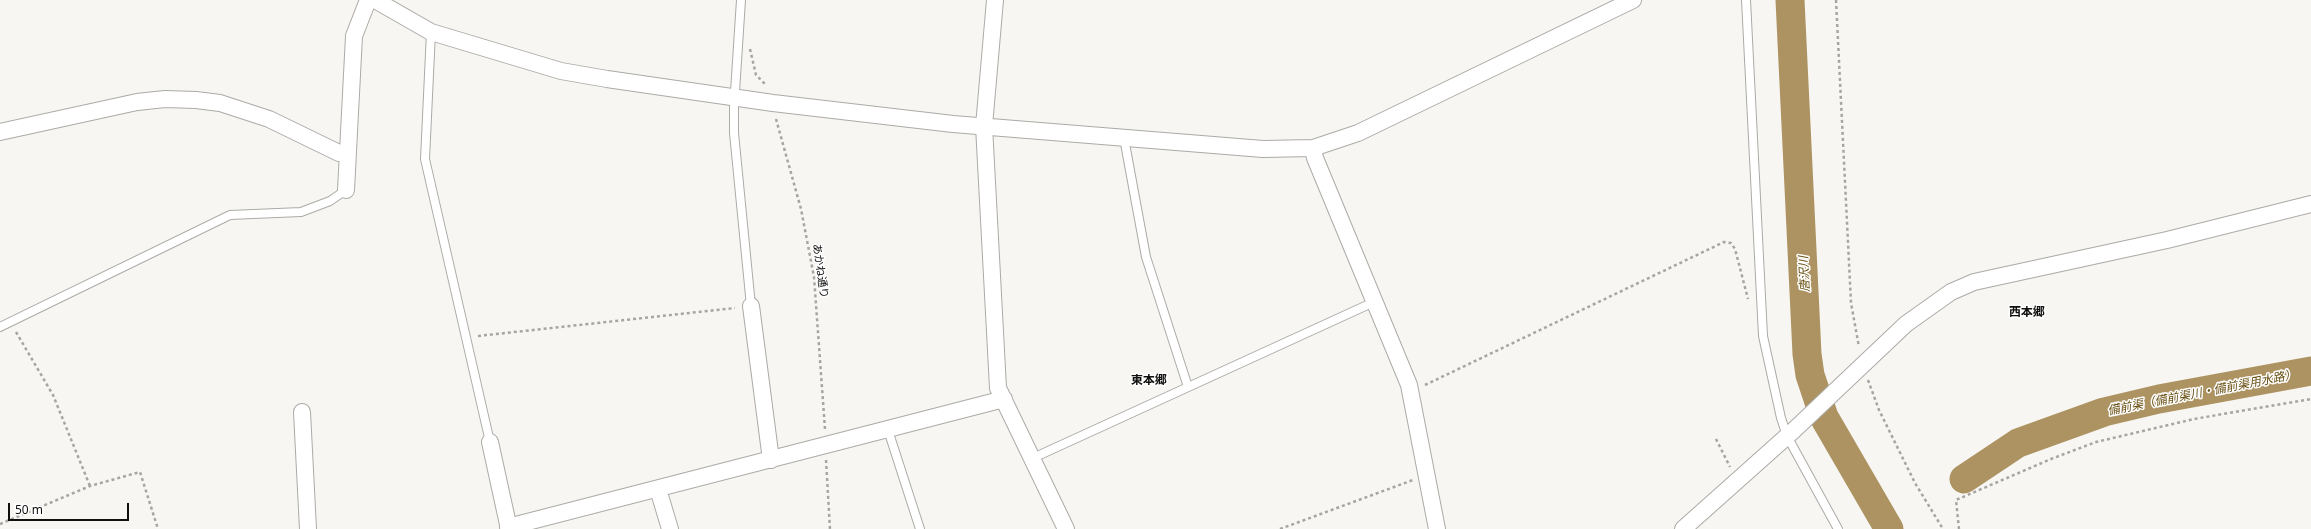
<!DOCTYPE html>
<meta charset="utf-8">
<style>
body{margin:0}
#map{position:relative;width:2311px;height:529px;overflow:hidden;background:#f8f6f2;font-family:"Noto Sans",sans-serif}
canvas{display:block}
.scale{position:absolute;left:8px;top:503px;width:121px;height:18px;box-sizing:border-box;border:2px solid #0f0f0e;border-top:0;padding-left:5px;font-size:12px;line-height:14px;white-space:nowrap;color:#0f0f0e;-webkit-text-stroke:3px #fff;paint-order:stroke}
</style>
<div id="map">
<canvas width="2311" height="529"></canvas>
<div class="scale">50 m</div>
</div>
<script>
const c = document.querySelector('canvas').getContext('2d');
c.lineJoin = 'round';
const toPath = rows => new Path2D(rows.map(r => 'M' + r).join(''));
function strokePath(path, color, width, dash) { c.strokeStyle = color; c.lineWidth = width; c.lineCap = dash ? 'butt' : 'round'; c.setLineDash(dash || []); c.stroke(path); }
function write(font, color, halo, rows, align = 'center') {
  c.font = font + ' "Noto Sans","Noto Sans JP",sans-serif'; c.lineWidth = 3; c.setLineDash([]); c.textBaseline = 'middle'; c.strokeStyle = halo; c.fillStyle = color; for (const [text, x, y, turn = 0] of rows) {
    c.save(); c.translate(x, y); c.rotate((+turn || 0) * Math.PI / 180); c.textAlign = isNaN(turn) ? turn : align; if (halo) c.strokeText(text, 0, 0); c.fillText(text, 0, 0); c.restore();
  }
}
strokePath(toPath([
 [1790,0,1807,354,1810,375,1824,417,1889,529],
 [1964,479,2018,443,2104,412,2159,399,2311,371]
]), '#ac9361', 29);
const lane = toPath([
 [741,0,734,107,734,133,751,306],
 [1746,0,1763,336,1781,418,1787,436,1838,529],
 [431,32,425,159,490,442],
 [1124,138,1146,257,1188,387],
 [0,327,230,215,301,212,330,201,346,190],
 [888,430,920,529],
 [1033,458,1374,302]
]);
const street = toPath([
 [375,0,431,32,561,71,607,79,773,103,953,124,1263,149,1313,148,1358,133,1633,0],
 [995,0,984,126,998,388,1066,529],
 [0,132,137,102,165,99,196,100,220,103,269,119,339,153,347,154],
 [1313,148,1315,158,1409,385,1437,529],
 [346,190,354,36,368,0],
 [751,306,771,460],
 [302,412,308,529],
 [490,442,509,529],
 [658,489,670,529],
 [508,527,1004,399],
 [1683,529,1794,430,1906,324,1951,292,1974,282,2167,240,2311,204]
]);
strokePath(lane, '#acaaa7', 10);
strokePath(street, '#acaaa7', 18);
strokePath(toPath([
 [1836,0,1851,303,1859,347],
 [750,49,756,75,766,85],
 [776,119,801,209,814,277,825,429],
 [16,332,53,395,90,486],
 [478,336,735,308],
 [1868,380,1879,410,1915,483,1943,529],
 [1425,385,1724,242,1731,243,1735,249,1748,299],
 [1716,439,1730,467],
 [826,460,830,529],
 [0,524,90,486,140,472,158,529],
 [1280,529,1413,480],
 [1959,529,1956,500,2051,459,2096,442,2194,419,2311,399]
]), '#a6a5a2', 2.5, [3, 3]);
strokePath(lane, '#fff', 8);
strokePath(street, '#fff', 16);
write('11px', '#0f0f0e', '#fff', [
 ["あかね通り",820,271,82]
]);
write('italic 12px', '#684e10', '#fff', [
 ["唐沢川",1805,274,-93],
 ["備前渠（備前渠川・備前渠用水路）",2202,393,-11]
]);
write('bold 12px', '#0f0f0e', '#fff', [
 ["西本郷",2027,313],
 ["東本郷",1149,381]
]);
</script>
